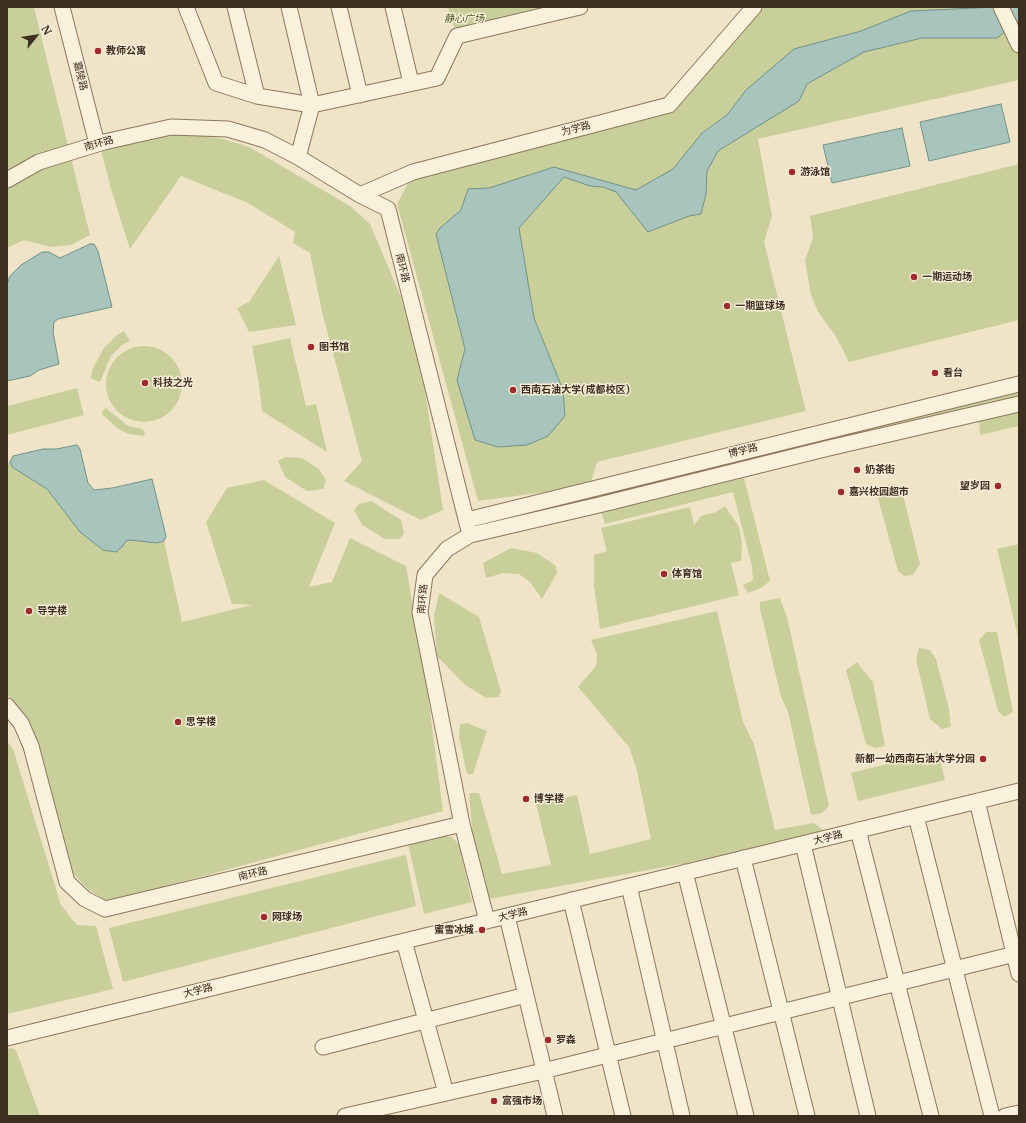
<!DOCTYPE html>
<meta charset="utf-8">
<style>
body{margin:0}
#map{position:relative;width:1026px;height:1123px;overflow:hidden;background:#f0e4c8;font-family:Merriweather,serif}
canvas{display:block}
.frame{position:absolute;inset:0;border:8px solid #3d2e20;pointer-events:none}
.north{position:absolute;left:16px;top:16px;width:40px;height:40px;-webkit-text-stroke:3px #f7eed8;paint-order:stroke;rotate:60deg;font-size:11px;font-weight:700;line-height:16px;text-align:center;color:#3d2e20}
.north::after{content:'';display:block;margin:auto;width:14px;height:18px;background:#3d2e20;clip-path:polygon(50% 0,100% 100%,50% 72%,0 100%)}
</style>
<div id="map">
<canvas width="1026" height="1123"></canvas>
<div class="frame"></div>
<div class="north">N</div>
</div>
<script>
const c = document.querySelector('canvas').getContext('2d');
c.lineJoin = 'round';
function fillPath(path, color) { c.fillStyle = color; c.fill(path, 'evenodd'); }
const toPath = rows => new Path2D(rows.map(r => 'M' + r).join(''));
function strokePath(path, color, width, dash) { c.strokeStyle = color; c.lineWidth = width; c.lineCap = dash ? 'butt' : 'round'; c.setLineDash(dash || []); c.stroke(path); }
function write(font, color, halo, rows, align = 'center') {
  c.font = font + ' Merriweather,"Noto Sans SC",serif'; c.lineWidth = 3; c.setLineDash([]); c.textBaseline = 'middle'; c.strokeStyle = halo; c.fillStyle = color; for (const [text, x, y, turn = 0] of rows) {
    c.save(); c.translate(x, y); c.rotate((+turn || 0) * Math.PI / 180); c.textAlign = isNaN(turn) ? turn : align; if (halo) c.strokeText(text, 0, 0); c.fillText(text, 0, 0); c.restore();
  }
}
fillPath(toPath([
 [7,7,34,7,90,235,71,245,51,247,24,240,7,248],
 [448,7,573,7,456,34],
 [756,7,1000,7,1019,47,1019,80,758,139,772,216,764,242,806,411,597,462,590,486,478,501,397,204,414,172,671,106],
 [171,131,223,139,249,147,350,206,370,224,401,297,423,377,443,510,421,520,344,481,362,461,323,316,310,253,293,243,295,232,248,203,181,176,130,249,111,189,100,146],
 [1019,164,1019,320,849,362,835,335,818,312,811,295,805,260,813,238,810,216],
 [279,256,296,325,249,332,237,308,249,302],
 [124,331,130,341,122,345,111,356,100,382,91,378,92,370,104,348,116,336],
 [290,338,306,406,316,404,327,452,262,411,259,384,252,346],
 '106 384a38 38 0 1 1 76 0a38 38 0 1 1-76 0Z',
 [1019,385,1019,401,502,526,499,513],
 [77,388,84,415,7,435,7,406],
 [106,408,128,426,143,429,145,434,143,436,129,434,118,429,103,415,102,411],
 [1019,411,1019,426,980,435,979,420],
 [285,457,302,458,319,469,326,480,323,489,307,491,285,477,278,461],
 [10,462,10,465,42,485,53,496,122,547,126,541,130,540,161,542,164,541,182,622,252,605,232,604,206,522,227,488,264,480,335,523,309,587,332,582,350,538,406,566,427,688,443,811,108,902,89,890,67,868,24,715,7,694,7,463],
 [744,478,770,581,761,588,748,593,743,585,753,580,752,566,733,492,605,524,601,511],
 [892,484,902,490,920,564,913,575,904,576,898,571,878,498,882,486],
 [371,501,401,520,404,534,399,539,385,539,362,525,354,510,359,504],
 [725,506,739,527,742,543,741,561,731,563,739,595,600,629,594,585,594,555,607,551,601,528,690,507,694,525,701,516,716,512],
 [1019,544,1019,641,997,549],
 [511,548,537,553,556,566,557,573,542,599,530,582,519,574,503,573,486,578,483,563],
 [439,593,479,617,501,691,499,697,486,698,464,684,437,656,434,616],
 [780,598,787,617,829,806,822,813,811,815,788,712,781,697,760,609,760,602],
 [717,611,743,722,754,744,775,830,814,823,824,831,708,859,478,901,469,793,479,793,502,874,551,865,536,804,577,795,590,854,651,839,636,767,629,747,578,687,596,666,597,654,591,640],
 [986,632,997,632,1013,712,1004,717,998,711,979,640],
 [919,648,930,650,936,659,949,709,951,727,942,729,930,719,916,659],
 [857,662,873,682,885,746,875,748,866,744,846,670],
 [467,723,487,731,473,774,467,774,459,737,460,724],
 [7,741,13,749,61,905,77,925,96,926,113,989,7,1014],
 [938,751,945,780,858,801,851,773],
 [441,836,452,837,459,845,472,902,424,914,408,844],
 [406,855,416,906,123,982,109,928],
 [11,1048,16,1050,40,1116,7,1116,7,1049]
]), '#c9cf9b');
const water = toPath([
 [997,7,1019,7,1019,21,997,38,922,38,864,52,807,84,799,101,718,151,707,171,706,194,701,214,689,216,648,232,616,192,603,187,590,186,564,177,519,228,534,318,563,390,565,416,548,436,527,445,498,447,475,440,457,380,465,349,436,234,440,228,461,210,468,189,489,188,554,167,636,190,673,169,702,133,727,115,746,90,794,49,861,31,911,11,997,7],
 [1001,104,1010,142,929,161,920,122,1001,104],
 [902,128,910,166,832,183,823,145,902,128],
 [90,244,94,244,98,251,112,307,58,319,54,322,53,332,59,364,39,370,30,376,7,381,7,284,10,276,21,265,42,252,49,252,60,258,90,244],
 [77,445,80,449,88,483,94,490,112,488,152,479,166,536,164,541,157,543,130,540,126,541,122,547,116,552,103,550,80,532,47,489,12,467,10,462,13,456,43,449,56,449,77,445]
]);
fillPath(water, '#a9c4bc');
strokePath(water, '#6f938a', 1);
const minor = toPath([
 [62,7,97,144],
 [186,7,216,83,257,96,312,105,289,7],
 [235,7,257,96],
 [339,7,360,95],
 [393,7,411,83],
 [1001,7,1019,45],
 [298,157,312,105,437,78,457,36,580,7],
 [7,180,39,162,104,142,171,127,228,129,265,140,298,157,360,195,388,209,470,535,447,549,425,575,420,612,462,824,105,909,85,899,67,882,31,746,21,723,7,706],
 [360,195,413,172,669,105,754,7],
 [467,520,1019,384],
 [470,535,599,505,829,448,1019,404],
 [977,801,1019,974],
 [916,816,992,1116],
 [462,824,487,921],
 [858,830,931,1116],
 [803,844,868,1116],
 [743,858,807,1116],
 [685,872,746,1116],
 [629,886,682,1116],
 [571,900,623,1116],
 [507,916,555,1116],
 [404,941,446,1093],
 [7,1038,1019,791],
 [323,1047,526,995],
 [345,1116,543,1071,1019,953],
 [1005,1116,1019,1113]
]);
strokePath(minor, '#8d765c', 17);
strokePath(minor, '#faf1dc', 15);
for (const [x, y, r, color] of [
 [98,51,4,"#9e2a2b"],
 [792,172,4,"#9e2a2b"],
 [914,277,4,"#9e2a2b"],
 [727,306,4,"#9e2a2b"],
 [311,347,4,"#9e2a2b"],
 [935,373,4,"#9e2a2b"],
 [145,383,4,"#9e2a2b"],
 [513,390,4,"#9e2a2b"],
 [857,470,4,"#9e2a2b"],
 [998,486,4,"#9e2a2b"],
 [841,492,4,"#9e2a2b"],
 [664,574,4,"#9e2a2b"],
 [29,611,4,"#9e2a2b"],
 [178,722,4,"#9e2a2b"],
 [983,759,4,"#9e2a2b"],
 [526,799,4,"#9e2a2b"],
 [264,917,4,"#9e2a2b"],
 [482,930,4,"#9e2a2b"],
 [548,1040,4,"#9e2a2b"],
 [494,1101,4,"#9e2a2b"]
]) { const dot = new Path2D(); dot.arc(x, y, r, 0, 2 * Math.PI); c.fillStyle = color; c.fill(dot); strokePath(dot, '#f7eed8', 1.5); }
write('italic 10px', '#4d5a26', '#f7eed8', [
 ["静心广场",464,19]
]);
write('bold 10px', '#3d2e20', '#f7eed8', [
 ["教师公寓",106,51],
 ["游泳馆",800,172],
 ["一期运动场",922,277],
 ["一期篮球场",735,306],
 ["图书馆",319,347],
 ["看台",943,373],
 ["科技之光",153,383],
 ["西南石油大学(成都校区)",521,390],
 ["奶茶街",865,470],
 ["望岁园",990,486,"right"],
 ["嘉兴校园超市",849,492],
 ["体育馆",672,574],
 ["导学楼",37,611],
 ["思学楼",186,722],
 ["新都一幼西南石油大学分园",975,759,"right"],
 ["博学楼",534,799],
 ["网球场",272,917],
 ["蜜雪冰城",474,930,"right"],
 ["罗森",556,1040],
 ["富强市场",502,1101]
], 'left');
write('10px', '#3d2e20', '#f7eed8', [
 ["嘉陵路",80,76,76],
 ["为学路",576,129,-15],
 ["南环路",99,144,-16],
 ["南环路",402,268,76],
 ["博学路",743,451,-14],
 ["南环路",423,599,-85],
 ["大学路",828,838,-14],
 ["南环路",253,874,-13],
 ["大学路",513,915,-14],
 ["大学路",198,991,-14]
]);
</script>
